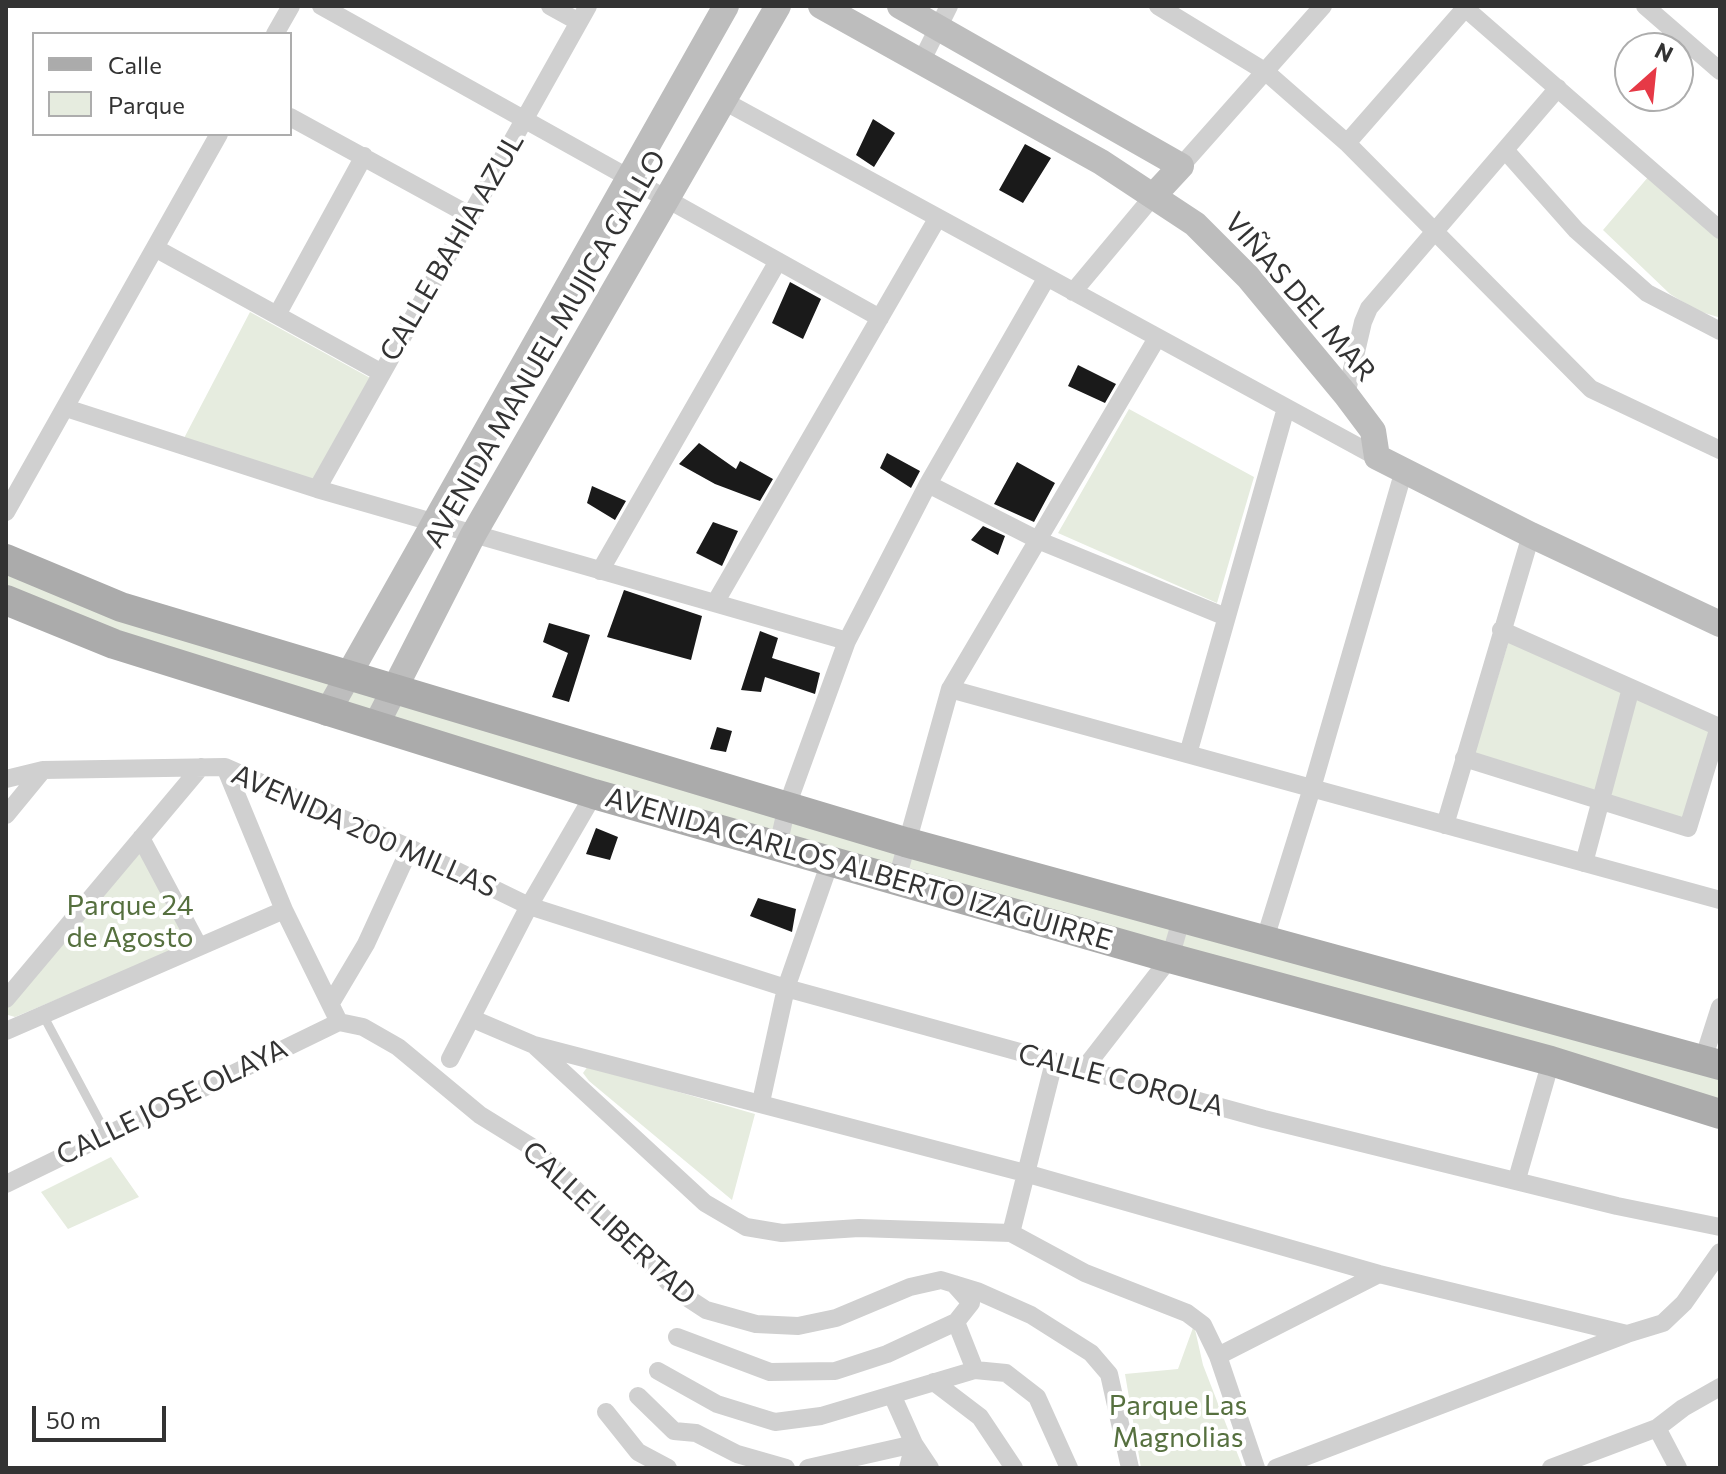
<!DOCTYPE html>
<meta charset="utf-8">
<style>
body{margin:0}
#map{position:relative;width:1726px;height:1474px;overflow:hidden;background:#fff;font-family:Commissioner,sans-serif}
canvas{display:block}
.frame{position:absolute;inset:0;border:8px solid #333;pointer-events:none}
.legend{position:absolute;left:32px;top:32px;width:260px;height:104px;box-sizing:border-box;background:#fff;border:2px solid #adadad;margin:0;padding:10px 14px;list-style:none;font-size:24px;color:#333}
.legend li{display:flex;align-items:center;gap:16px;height:40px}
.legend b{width:40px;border:2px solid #adadad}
.north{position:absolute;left:1614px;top:32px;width:80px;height:80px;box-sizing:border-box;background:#fff;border:2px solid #adadad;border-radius:50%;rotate:27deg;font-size:22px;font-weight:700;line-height:32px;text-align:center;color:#333}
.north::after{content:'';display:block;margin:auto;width:28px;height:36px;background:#e63946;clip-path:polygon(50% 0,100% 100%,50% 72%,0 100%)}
.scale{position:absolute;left:32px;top:1406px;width:134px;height:36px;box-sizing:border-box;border:4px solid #333;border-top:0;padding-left:10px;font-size:24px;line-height:28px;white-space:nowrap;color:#333;-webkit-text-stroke:6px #fff;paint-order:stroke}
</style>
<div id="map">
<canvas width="1726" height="1474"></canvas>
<div class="frame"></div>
<ul class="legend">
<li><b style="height:10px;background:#ababab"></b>Calle</li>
<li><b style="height:22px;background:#e6ecdf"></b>Parque</li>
</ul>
<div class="north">N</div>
<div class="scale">50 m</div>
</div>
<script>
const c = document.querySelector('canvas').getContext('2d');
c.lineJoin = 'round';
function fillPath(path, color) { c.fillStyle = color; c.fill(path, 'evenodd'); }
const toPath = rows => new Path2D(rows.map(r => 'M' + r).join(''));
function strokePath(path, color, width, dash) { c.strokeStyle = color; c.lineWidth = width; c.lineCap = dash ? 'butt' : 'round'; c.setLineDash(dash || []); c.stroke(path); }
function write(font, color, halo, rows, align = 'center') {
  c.font = font + ' Commissioner,sans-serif'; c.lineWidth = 8; c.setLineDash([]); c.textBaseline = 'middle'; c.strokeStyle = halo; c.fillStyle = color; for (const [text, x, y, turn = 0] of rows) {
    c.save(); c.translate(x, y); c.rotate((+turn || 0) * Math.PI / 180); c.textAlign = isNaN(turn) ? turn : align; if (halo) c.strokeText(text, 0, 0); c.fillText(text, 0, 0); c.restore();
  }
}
fillPath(toPath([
 [1649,176,1720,237,1718,317,1698,311,1670,294,1603,230],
 [250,312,372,379,313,480,182,442],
 [1129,409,1254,477,1217,603,1058,533],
 [6,573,1720,1078,1720,1104,566,772,115,635,6,589],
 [1510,637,1625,688,1598,795,1474,756],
 [1634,696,1716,728,1688,823,1607,801],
 [134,853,143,853,184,935,181,947,15,1017,8,1015,6,1005],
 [588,1066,755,1114,732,1200,589,1081,583,1073],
 [111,1157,139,1197,68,1229,41,1192],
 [1194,1325,1203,1365,1243,1468,1141,1468,1125,1374,1178,1369]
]), '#e6ecdf');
fillPath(toPath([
 [873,119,895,133,874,167,856,155],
 [1025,144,1051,158,1023,203,999,190],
 [790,282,821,299,803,339,772,323],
 [1078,365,1116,384,1105,403,1068,386],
 [699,443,736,469,740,461,773,479,760,501,715,484,679,464],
 [887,453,920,471,911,488,880,468],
 [1017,462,1055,483,1034,522,994,504],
 [592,486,626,501,615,520,587,503],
 [713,522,738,531,722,566,696,553],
 [983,526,1005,536,998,555,971,540],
 [624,590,702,616,691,660,607,637],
 [549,623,590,635,569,702,552,697,568,653,543,642],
 [760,631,778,638,772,658,820,673,815,694,765,677,761,692,741,690],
 [717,727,732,731,726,752,710,749],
 [596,828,618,837,610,860,586,854],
 [758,898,796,909,792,932,750,916]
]), '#1a1a1a');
strokePath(toPath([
 [43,1015,107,1135]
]), '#d0d0d0', 9);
strokePath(toPath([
 [321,6,880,318],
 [550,6,579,22],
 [1158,6,1266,72,1347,143,1591,389,1720,450],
 [1645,6,1720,71],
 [1465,8,1720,230],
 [275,34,291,6],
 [921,62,949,6],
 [724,101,1377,457],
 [290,117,471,216],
 [1347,143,1467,6],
 [1505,150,1576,230,1647,293,1720,331],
 [1181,166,1323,6],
 [155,248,380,372],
 [1073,292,1155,194],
 [277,315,364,156],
 [1346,395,1363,322,1369,308,1558,88],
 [66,408,317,489,847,641],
 [928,484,1040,541,1226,617],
 [317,489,588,6],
 [6,512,219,134],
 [600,571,778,261],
 [715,603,937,219],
 [950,689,1720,900],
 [1188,754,1286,408],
 [1464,758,1688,828,1719,727,1501,630],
 [225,767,284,910,339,1022],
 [6,779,43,770,225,767,410,848,529,906,786,988,1264,1119,1617,1206,1720,1227],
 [6,815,43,770],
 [1445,825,1531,535],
 [141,838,199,947],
 [778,846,787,806,847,641,928,484,1047,277],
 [1584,863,1631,688],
 [897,879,950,689,1157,338],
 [1264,942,1312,788,1404,470],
 [6,999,201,767],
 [331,1003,366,944,410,848],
 [473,1019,534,1045,1025,1173,1379,1274,1627,1334],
 [339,1022,363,1027,398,1047,480,1115,535,1149,677,1291,706,1310,756,1324,798,1326,836,1318,910,1287,941,1280,977,1291,1031,1315,1091,1353,1109,1374,1130,1468],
 [6,1031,284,910],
 [536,1047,705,1203,746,1227,782,1233,859,1228,1011,1233,1085,1273,1187,1313,1203,1325,1218,1356,1256,1468],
 [450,1059,529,906,594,794],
 [1703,1060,1720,1007],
 [1083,1070,1170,958,1181,920],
 [761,1102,786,988,830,862],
 [1517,1179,1551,1061],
 [6,1184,339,1022],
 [1011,1233,1054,1062],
 [677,1337,770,1372,835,1371,887,1354,956,1322,971,1303,954,1284],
 [1218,1356,1379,1274],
 [975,1370,1006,1373,1037,1397,1069,1468],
 [658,1371,717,1404,775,1422,821,1416,975,1370,956,1322],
 [934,1382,980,1417,1014,1468],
 [638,1396,674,1431,696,1433,737,1454,786,1468],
 [893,1397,914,1444,908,1468],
 [606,1412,638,1452,668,1468],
 [1657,1428,1678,1468],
 [808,1468,914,1444,930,1468],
 [1276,1468,1627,1334,1663,1323,1684,1303,1720,1252],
 [1551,1468,1657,1428,1683,1408,1720,1387]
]), '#d0d0d0', 18);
strokePath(toPath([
 [821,6,1101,162,1195,224,1248,277,1346,395,1373,431,1377,457,1531,535,1720,624],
 [900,6,1181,166,1155,194],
 [327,713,726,6],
 [375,727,473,535,778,6]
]), '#bdbdbd', 26);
strokePath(toPath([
 [6,559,121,607,905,842,1720,1065],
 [6,600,114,644,594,794,1170,958,1551,1061,1720,1114]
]), '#ababab', 30);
write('28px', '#333', '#fff', [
 ["CALLE BAHIA AZUL",452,247,-60],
 ["VIÑAS DEL MAR",1300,297,49],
 ["AVENIDA MANUEL MUJICA GALLO",545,349,-60],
 ["AVENIDA 200 MILLAS",364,831,24],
 ["AVENIDA CARLOS ALBERTO IZAGUIRRE",859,869,16],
 ["CALLE COROLA",1121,1080,15],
 ["CALLE JOSE OLAYA",172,1102,-26],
 ["CALLE LIBERTAD",609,1223,43]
]);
write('28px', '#56703f', '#fff', [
 ["Parque 24",130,906],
 ["de Agosto",130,938],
 ["Parque Las",1178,1406],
 ["Magnolias",1178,1438]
]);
</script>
